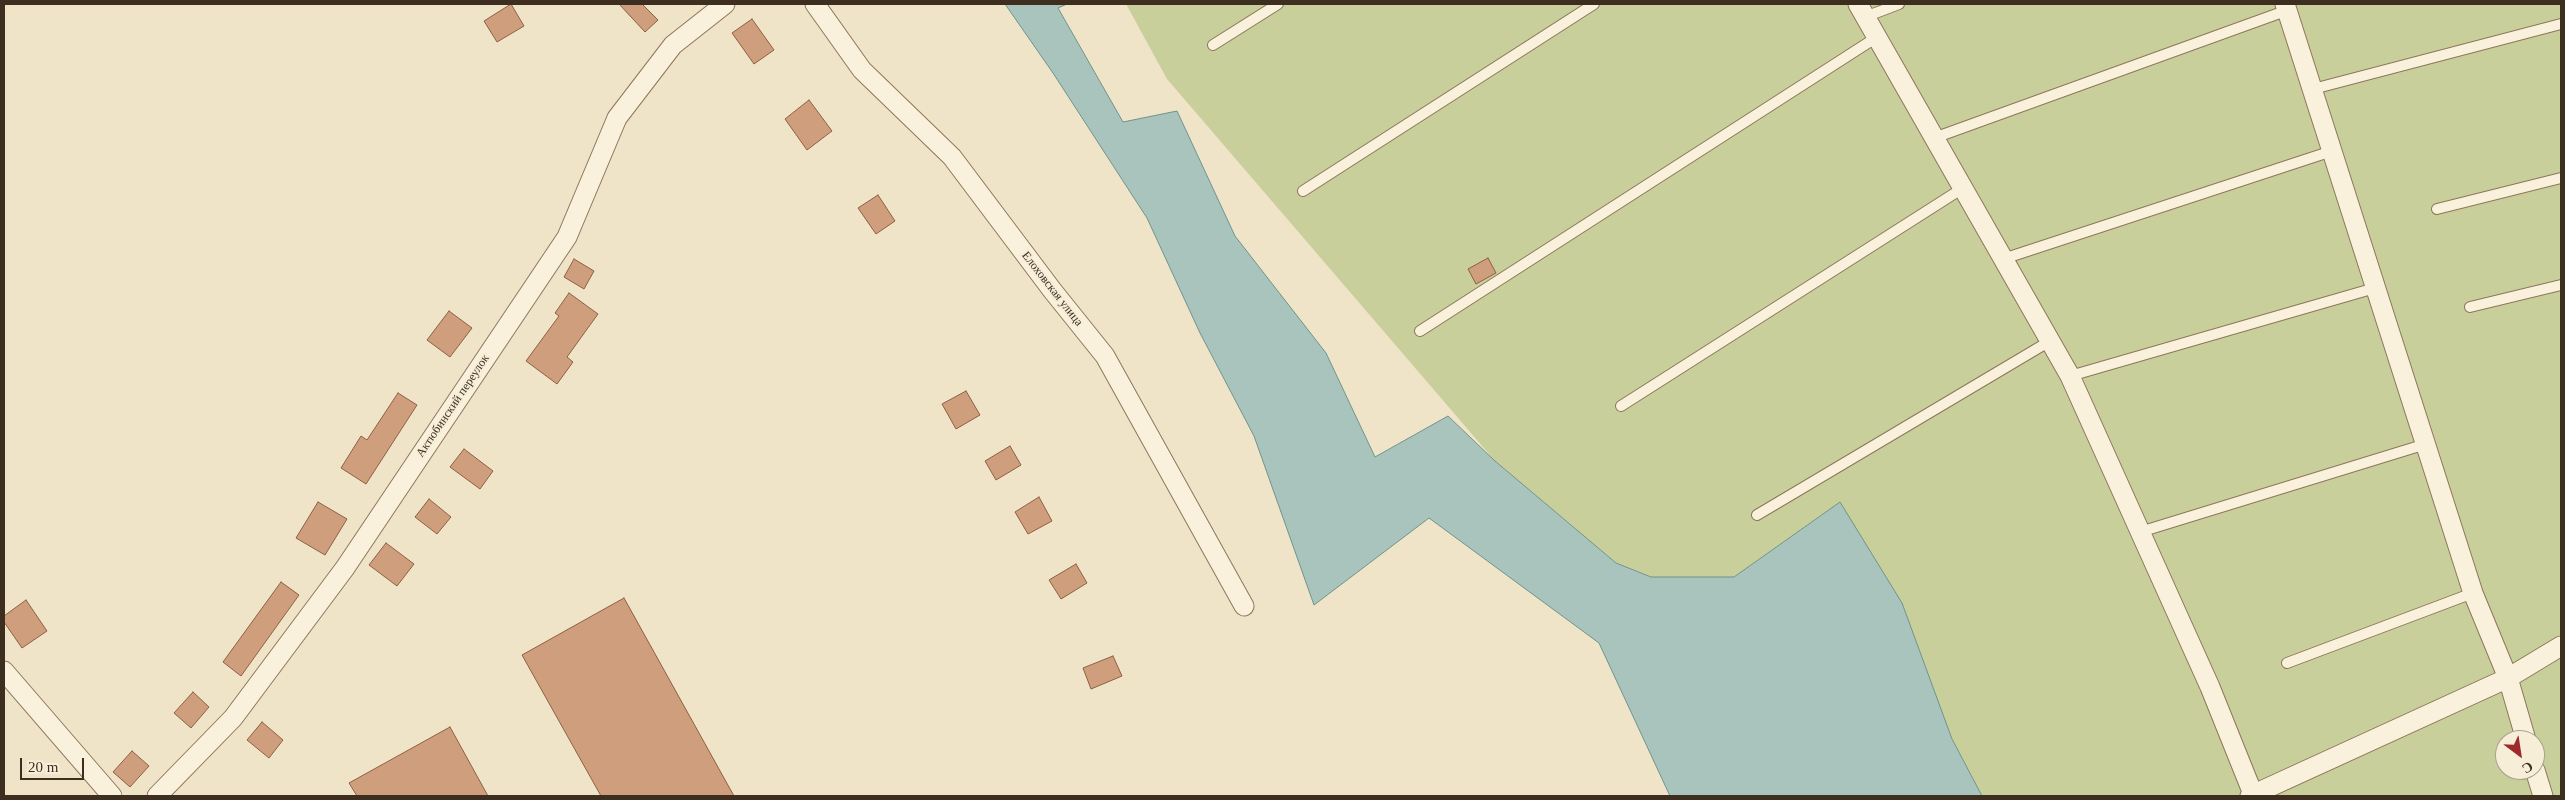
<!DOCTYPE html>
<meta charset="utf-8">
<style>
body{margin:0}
#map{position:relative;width:2565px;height:800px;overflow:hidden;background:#f0e4c8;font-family:Georgia,serif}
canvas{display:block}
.frame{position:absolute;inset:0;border:5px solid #3d2e20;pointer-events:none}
.north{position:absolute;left:2495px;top:730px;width:50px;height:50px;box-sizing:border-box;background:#f7eed8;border:1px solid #ada18e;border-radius:50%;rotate:149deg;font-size:14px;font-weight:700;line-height:20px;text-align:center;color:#3d2e20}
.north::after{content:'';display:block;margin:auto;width:18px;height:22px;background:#9e2a2b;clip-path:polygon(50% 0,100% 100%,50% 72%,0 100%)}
.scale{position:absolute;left:20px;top:758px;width:64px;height:22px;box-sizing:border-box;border:2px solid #3d2e20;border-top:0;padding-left:6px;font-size:15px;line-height:18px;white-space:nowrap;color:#3d2e20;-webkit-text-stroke:4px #f7eed8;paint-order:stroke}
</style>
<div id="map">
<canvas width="2565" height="800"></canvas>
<div class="frame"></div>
<div class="north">С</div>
<div class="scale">20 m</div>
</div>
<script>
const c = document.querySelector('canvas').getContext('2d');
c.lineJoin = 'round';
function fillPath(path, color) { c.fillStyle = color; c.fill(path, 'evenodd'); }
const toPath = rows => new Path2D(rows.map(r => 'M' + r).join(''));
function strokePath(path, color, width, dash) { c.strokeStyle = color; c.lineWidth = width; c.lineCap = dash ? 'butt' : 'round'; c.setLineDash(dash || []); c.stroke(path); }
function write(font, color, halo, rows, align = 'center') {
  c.font = font + ' Georgia,serif'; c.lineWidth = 4.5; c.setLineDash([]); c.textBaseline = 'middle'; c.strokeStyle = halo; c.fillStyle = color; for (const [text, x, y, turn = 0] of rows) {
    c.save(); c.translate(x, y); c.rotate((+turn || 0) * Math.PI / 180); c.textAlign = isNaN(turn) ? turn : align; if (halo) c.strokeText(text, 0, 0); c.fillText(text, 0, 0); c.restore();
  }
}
fillPath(toPath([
 [1126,4,2561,4,2561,796,1982,796,1952,739,1840,502,1734,577,1651,577,1616,563,1495,461,1167,79],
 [2505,740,2535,740,2535,770,2505,770]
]), '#c9cf9b');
const water = toPath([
 [1005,4,1067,4,1058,8,1123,122,1177,111,1235,236,1326,353,1375,457,1448,416,1495,461,1616,563,1651,577,1734,577,1840,502,1902,603,1952,739,1982,796,1670,796,1599,643,1429,518,1314,605,1254,436,1200,333,1147,218,1053,73,1005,4]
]);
fillPath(water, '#a9c4bc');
strokePath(water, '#6f938a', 1);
const building = toPath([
 [511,4,524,26,497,42,484,21,511,4],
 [619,4,642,4,658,20,645,32,619,4],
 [752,19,774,50,754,64,732,33,752,19],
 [809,100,832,131,807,150,785,119,809,100],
 [878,195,895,221,876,234,858,208,878,195],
 [1488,258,1496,273,1476,284,1468,269,1488,258],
 [574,259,594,271,584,289,564,277,574,259],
 [569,293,598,314,567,357,573,362,557,384,526,361,559,316,555,313,569,293],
 [449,311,472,328,450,357,427,340,449,311],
 [966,391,980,415,956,429,942,404,966,391],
 [398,393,417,405,366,484,341,468,361,436,367,440,398,393],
 [1010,446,1021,465,996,480,985,461,1010,446],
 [464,449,493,471,480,489,450,467,464,449],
 [1039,497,1052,521,1028,534,1015,512,1039,497],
 [429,499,451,517,437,534,415,517,429,499],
 [318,502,347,519,325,555,296,538,318,502],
 [386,543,414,564,397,586,369,565,386,543],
 [1076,564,1087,583,1061,599,1049,580,1076,564],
 [281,582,299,595,241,676,223,662,281,582],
 [624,598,734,796,601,796,522,655,624,598],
 [26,600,47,631,22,648,4,622,4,616,26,600],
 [1113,656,1122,676,1091,689,1083,668,1113,656],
 [193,692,209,707,191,728,174,713,193,692],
 [262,722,283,740,269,758,247,740,262,722],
 [450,727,488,796,357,796,349,783,450,727],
 [132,751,149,766,130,787,113,772,132,751]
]);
fillPath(building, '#cf9f7d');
strokePath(building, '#8d5f41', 1);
const lane = toPath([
 [1865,17,1899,4],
 [1213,45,1278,4],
 [2313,89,2561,24],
 [1934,138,2288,10],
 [1303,191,1594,4],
 [2437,209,2561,178],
 [2003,259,2332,151],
 [2470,307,2561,285],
 [1420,331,1877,37],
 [2070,376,2375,288],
 [1621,406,1963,188],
 [1757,515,2050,341],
 [2140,532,2426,444],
 [2287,663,2473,593]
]);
const street = toPath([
 [815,4,862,70,952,157,1052,290,1105,356,1244,606],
 [1858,4,2070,376,2210,687,2253,794],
 [2285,4,2473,593,2508,678,2526,740],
 [4,671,112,796],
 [2535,770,2543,796],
 [157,796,233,718,345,568,567,237,617,118,673,45,725,4],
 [2250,796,2508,678,2561,646]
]);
strokePath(lane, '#8d765c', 12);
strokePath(street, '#8d765c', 21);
strokePath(lane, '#faf1dc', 10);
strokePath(street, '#faf1dc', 19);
write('12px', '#3d2e20', '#f7eed8', [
 ["Елоховская улица",1052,289,52],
 ["Актюбинский переулок",453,406,-56]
]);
</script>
